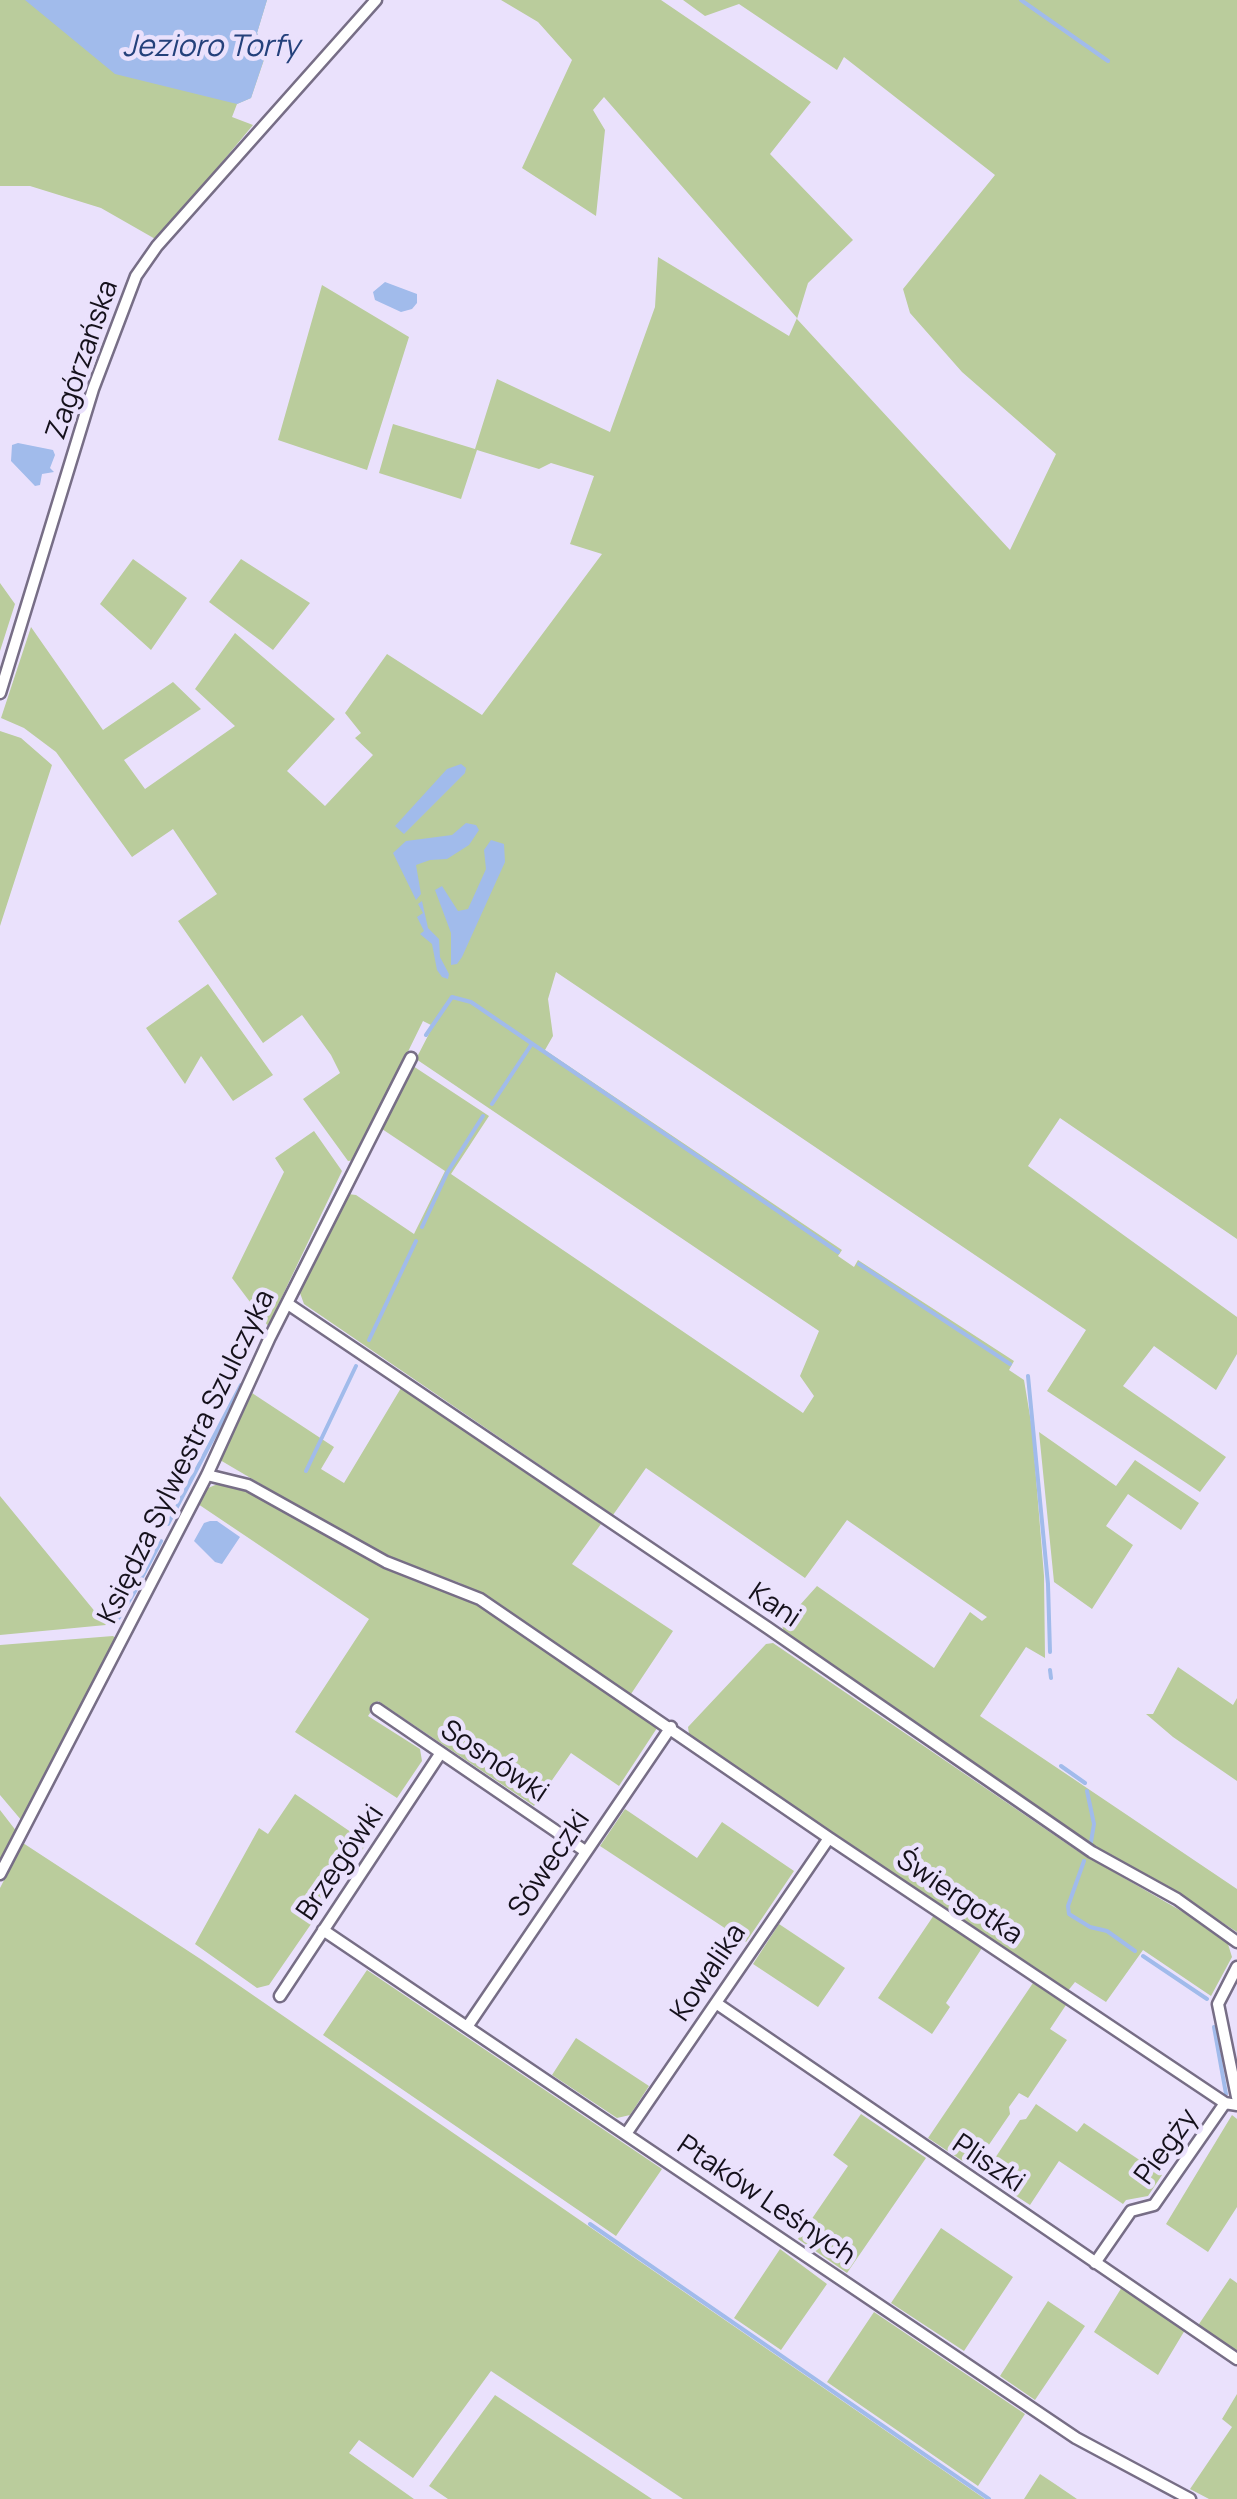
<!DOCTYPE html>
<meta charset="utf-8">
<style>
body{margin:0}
canvas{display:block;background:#eae1fc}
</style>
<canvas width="1237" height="2499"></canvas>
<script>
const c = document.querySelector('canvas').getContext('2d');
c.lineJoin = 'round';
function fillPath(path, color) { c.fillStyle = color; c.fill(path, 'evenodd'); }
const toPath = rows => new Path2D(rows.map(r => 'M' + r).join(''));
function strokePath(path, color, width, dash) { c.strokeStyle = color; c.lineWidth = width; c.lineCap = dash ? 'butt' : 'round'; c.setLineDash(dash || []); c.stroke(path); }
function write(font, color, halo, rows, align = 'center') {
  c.font = font + ' Manrope,sans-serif'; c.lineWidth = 9; c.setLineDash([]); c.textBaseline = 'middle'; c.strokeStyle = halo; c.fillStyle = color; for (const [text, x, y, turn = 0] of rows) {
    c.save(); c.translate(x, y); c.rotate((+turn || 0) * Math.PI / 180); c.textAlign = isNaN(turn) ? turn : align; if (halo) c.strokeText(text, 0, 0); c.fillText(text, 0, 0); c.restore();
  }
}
fillPath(toPath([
 [0,0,267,0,257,33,267,51,251,98,237,104,232,117,253,125,157,240,101,208,30,186,0,186],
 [501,0,661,0,811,102,770,154,853,240,808,283,797,319,1010,550,1056,454,962,372,910,313,903,289,995,175,844,57,837,70,739,4,705,16,683,0,1237,0,1237,1239,1060,1118,1028,1166,1237,1317,1237,1354,1216,1390,1154,1346,1123,1386,1226,1457,1200,1492,1047,1391,1086,1330,556,972,548,999,553,1036,545,1050,842,1250,838,1256,854,1267,858,1260,1014,1361,1009,1370,1024,1380,1032,1428,1044,1576,1045,1658,1026,1647,980,1716,1237,1889,1237,1932,1161,1883,1097,1847,784,1633,782,1625,817,1586,934,1668,970,1612,982,1621,987,1617,847,1520,805,1578,646,1468,613,1515,304,1304,300,1293,348,1194,356,1195,414,1234,445,1171,382,1129,413,1066,489,1116,451,1174,803,1413,814,1396,800,1376,819,1331,416,1059,433,1026,423,1021,355,1160,348,1161,303,1099,340,1073,331,1055,302,1015,263,1043,178,921,217,894,173,829,132,857,56,752,24,728,1,718,31,627,103,730,173,682,201,709,124,760,145,789,235,726,195,689,235,633,335,719,287,771,325,806,373,755,355,738,361,733,345,713,387,654,482,715,602,554,570,544,594,476,551,463,539,469,477,450,461,499,379,473,393,424,475,449,497,379,610,432,655,307,658,257,789,336,797,318,604,97,593,110,605,130,596,216,522,168,572,60,538,22],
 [322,285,409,337,367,470,278,440],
 [133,559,187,598,151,650,100,604],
 [241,559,310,603,273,650,209,602],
 [0,583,15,604,0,651],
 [0,731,21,738,52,765,0,926],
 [208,984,273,1075,233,1101,201,1056,185,1084,146,1028],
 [314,1131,342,1171,268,1326,232,1278,284,1172,275,1158],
 [401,1388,601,1524,572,1564,673,1631,631,1694,460,1583,409,1565,354,1539,220,1460,252,1393,334,1447,321,1469,344,1483],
 [1039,1432,1116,1486,1135,1460,1199,1503,1181,1530,1128,1494,1106,1526,1133,1545,1092,1609,1054,1582],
 [220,1483,250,1491,286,1514,380,1561,452,1589,659,1725,619,1786,571,1753,534,1806,378,1701,368,1716,420,1749,422,1761,397,1798,295,1732,369,1619,198,1504,208,1488],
 [0,1496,106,1625,0,1635],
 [113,1636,117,1639,22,1821,0,1795,0,1645],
 [773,1643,1079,1852,1183,1912,1228,1944,1232,1957,1211,1996,1143,1950,1106,2002,1075,1982,1067,1992,689,1734,688,1727,766,1644],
 [1178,1667,1233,1705,1237,1698,1237,1781,1173,1737,1146,1714,1153,1714],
 [295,1794,367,1843,269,1985,257,1988,195,1944,259,1828,268,1834],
 [625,1809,697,1858,722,1822,794,1871,746,1942,600,1846],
 [0,1810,17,1832,0,1866],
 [23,1843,202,1960,985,2499,683,2499,491,2371,413,2478,359,2440,349,2453,414,2499,0,2499,0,1888],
 [934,1915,982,1948,946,2003,950,2007,932,2034,878,1998],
 [779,1924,845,1968,818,2007,753,1964],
 [367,1970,662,2169,616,2236,323,2035],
 [1033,1983,1066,2005,1050,2029,1067,2040,1028,2098,1019,2093,1009,2107,1010,2114,973,2168,928,2138],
 [576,2038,649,2086,630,2115,617,2118,552,2075],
 [1036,2104,1077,2132,1084,2123,1162,2175,1148,2196,1126,2200,1123,2204,1059,2161,1030,2205,984,2175,1020,2120,1026,2119],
 [861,2114,926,2158,847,2273,798,2239,848,2166,833,2155],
 [1232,2115,1237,2119,1237,2207,1208,2252,1166,2224],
 [941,2228,1013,2277,964,2351,891,2303],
 [780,2249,827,2284,781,2350,734,2318],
 [1230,2278,1237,2283,1237,2354,1197,2327],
 [1122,2287,1185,2330,1158,2375,1094,2332],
 [1048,2301,1085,2326,1035,2400,1000,2376],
 [874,2312,1025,2414,978,2486,827,2382],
 [1237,2394,1237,2499,1209,2499,1190,2489,1232,2427,1222,2419],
 [495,2395,652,2499,448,2499,429,2486],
 [1040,2474,1055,2484,1077,2499,1024,2499]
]), '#bacc9c');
fillPath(toPath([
 [25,0,267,0,257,33,267,50,251,98,237,104,115,74],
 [385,282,417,294,417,303,412,309,401,312,375,300,373,292],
 [18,443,53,450,55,455,50,468,54,472,42,474,40,485,35,486,11,461,12,445],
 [461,764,466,768,465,773,404,834,395,826,447,769],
 [466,823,476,825,479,830,469,845,447,859,430,860,416,865,421,894,416,900,393,853,406,841,452,835],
 [491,840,504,844,505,862,462,957,457,964,451,965,451,933,435,890,442,886,458,911,468,909,486,869,484,850],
 [422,901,428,928,439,939,440,957,449,974,448,979,442,977,437,970,432,944,420,934,424,931,417,917,423,913,418,904],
 [210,1521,217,1521,240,1537,222,1564,215,1562,194,1541,204,1523]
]), '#a1bbeb');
strokePath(toPath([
 [1021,0,1108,61],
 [426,1035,452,997,471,1002,838,1252],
 [492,1104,531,1045],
 [422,1227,447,1173,483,1116],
 [859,1264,1010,1364],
 [295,1276,344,1178],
 [369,1340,416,1241],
 [250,1368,261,1345],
 [1028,1376,1048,1584,1050,1652],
 [306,1471,356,1366],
 [168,1524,241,1385],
 [142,1577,161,1541],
 [115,1624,137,1588],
 [1050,1670,1051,1678],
 [1061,1766,1085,1783],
 [1087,1791,1094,1824,1091,1842],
 [1084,1861,1068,1906,1069,1914,1090,1927,1107,1931,1135,1951],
 [1143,1956,1207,1999],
 [1214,2027,1226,2094],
 [590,2224,989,2499]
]), '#a1bbeb', 4);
const minor = toPath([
 [0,693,93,389,136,276,157,246,376,0],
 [288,1304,768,1628,1092,1852,1177,1899,1237,1942],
 [207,1475,248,1485,386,1562,480,1599,829,1838,1225,2103,1237,2105],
 [377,1709,585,1851],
 [0,1874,207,1475,270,1337,411,1058],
 [323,1930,1076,2438,1190,2499],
 [1237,1967,1218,2004,1237,2097],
 [280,1996,440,1754],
 [716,2003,1237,2359],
 [467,2027,671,1727],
 [626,2134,829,1838],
 [1095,2263,1131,2211,1154,2205,1225,2103]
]);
strokePath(minor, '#776e86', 15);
strokePath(minor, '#fff', 10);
write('28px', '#15111b', '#eae1fc', [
 ["Zagórzańska",83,360,-71],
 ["Księdza Sylwestra Szulczyka",187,1457,-64],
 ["Kani",774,1606,34],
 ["Sosnówki",494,1762,34],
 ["Brzegówki",341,1863,-56],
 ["Sóweczki",550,1864,-56],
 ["Świergotka",959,1898,34],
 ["Kowalika",709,1973,-56],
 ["Piegży",1167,2147,-54],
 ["Pliszki",988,2164,34],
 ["Ptaków Leśnych",766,2201,34]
]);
write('italic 30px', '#24417b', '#eae1fc', [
 ["Jezioro Torfy",211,48]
]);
</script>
